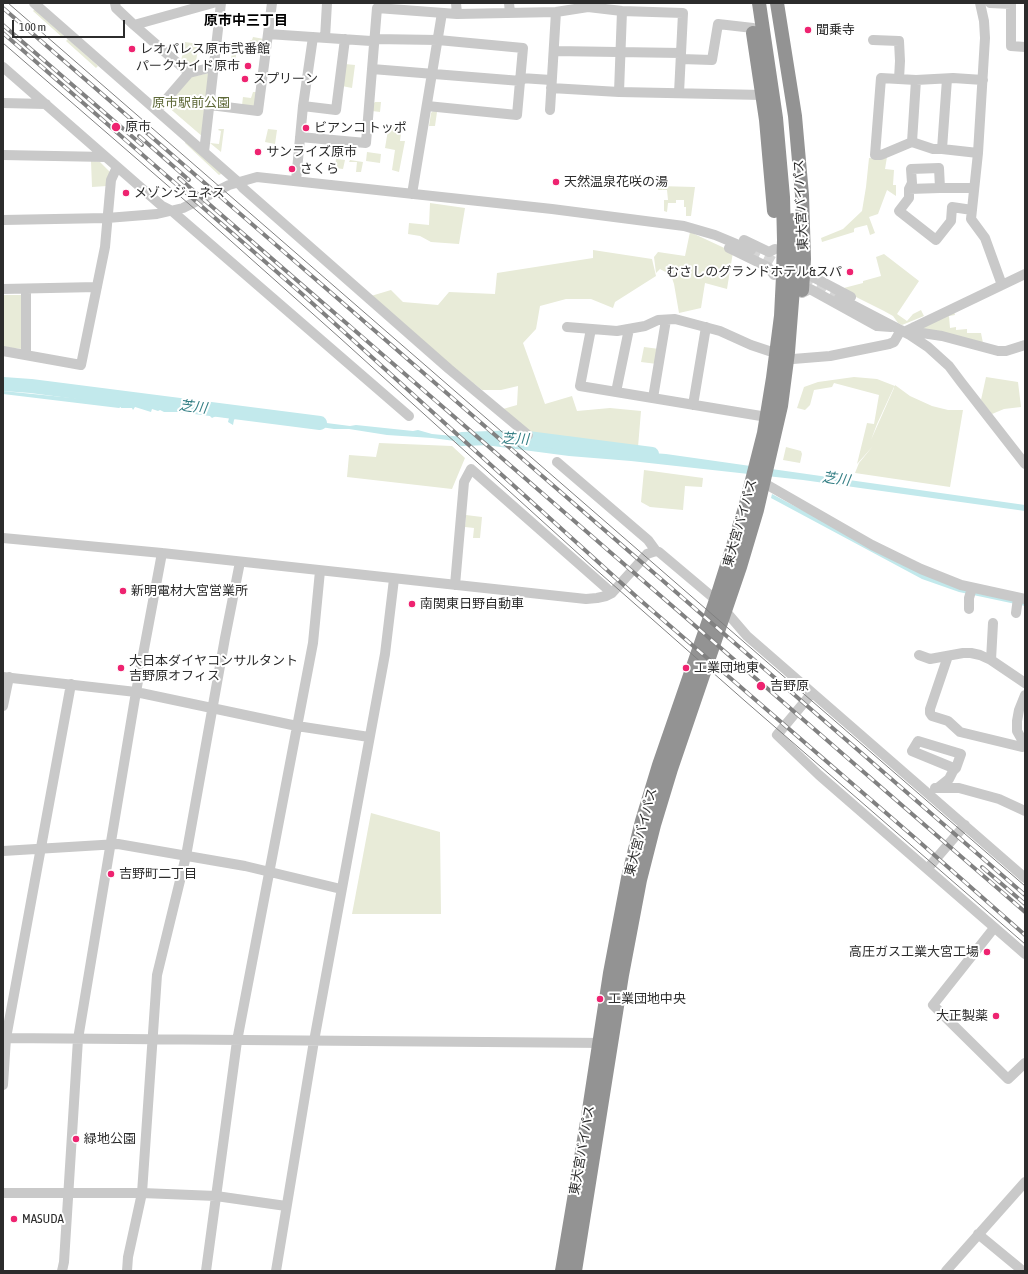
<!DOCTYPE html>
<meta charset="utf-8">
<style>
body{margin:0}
#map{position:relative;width:1028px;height:1274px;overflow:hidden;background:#fff;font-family:"Asap Condensed",sans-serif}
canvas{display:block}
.frame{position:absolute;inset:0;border:4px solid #2c2c2c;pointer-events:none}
.scale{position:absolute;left:12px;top:20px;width:113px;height:18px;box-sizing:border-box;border:2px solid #2c2c2c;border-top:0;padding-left:5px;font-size:12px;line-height:14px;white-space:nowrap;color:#2c2c2c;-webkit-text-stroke:3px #fff;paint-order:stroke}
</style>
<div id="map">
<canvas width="1028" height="1274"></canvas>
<div class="frame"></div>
<div class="scale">100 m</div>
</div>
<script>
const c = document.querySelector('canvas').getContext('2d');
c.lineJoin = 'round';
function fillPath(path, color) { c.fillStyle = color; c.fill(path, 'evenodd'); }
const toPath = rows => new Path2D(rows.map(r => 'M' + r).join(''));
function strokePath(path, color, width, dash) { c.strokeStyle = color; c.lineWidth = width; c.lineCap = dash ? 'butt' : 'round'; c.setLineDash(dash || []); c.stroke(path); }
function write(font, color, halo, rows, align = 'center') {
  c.font = font + ' "Asap Condensed","Noto Sans JP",sans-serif'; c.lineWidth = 4; c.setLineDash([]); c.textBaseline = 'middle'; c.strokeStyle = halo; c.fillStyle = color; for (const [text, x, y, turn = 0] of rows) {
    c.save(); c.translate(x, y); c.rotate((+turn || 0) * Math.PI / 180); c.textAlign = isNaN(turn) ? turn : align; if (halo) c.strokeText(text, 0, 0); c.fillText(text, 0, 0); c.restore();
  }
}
fillPath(toPath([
 [35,9,64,36,63,38,33,11],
 [241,21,259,23,259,26,240,25],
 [253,37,264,39,263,44,257,44,256,49,249,49,250,40,252,40],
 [68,39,98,66,96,68,66,41],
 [185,42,199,44,195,67,191,68,181,61],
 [234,42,238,42,234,69,217,66,218,62,230,64],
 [345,64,355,65,352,88,342,86],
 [209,73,203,137,167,106,191,77],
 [253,92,257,92,255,106,242,105,243,97,251,98],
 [375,102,381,102,380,112,372,111,373,104],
 [433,111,437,112,435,126,429,126,431,113],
 [389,124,402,126,400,141,405,141,399,172,392,170,395,150,385,148],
 [219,129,224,129,221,152,210,143,219,144,221,131,218,130],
 [268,129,277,130,275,144,265,142],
 [186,141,223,173,219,175,185,143],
 [367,152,381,154,380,163,366,161],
 [887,157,885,169,894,170,893,185,896,185,896,196,887,190,878,214,869,217,875,233,870,235,867,225,855,228,854,229,854,232,822,242,821,238,843,229,862,211,866,187,869,158,883,159],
 [336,159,345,160,343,169,335,168],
 [350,160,363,162,361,172,356,172,357,162,349,162],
 [91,161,100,162,111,173,107,186,92,187],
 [658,186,695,187,691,216,686,216,686,207,684,207,684,200,676,200,676,203,668,203,667,212,664,211,664,200,668,200,667,190,658,190],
 [430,203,465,208,459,244,431,242,420,236,408,234,409,223,429,225],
 [690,232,733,252,727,289,705,283,701,308,679,313,674,284,671,275,660,269,656,273,654,257,658,252,685,256],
 [593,250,652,259,656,276,615,302,613,308,591,299,566,299,540,306,536,329,523,343,545,404,572,396,577,411,610,408,641,411,638,447,522,434,503,409,517,405,518,386,501,390,482,390,438,355,371,296,391,290,403,302,438,305,449,292,495,294,497,273,593,258],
 [884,254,919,281,897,314,907,321,913,314,921,310,924,316,902,325,898,323,893,316,884,311,840,289,863,283,863,281,881,276,876,257],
 [3,295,21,295,22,349,3,347],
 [954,312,955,315,949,316,950,328,956,327,956,330,967,329,967,333,981,333,983,343,917,327],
 [644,347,659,349,657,364,641,362],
 [854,377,877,379,895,386,895,385,910,396,932,406,948,410,963,410,950,487,855,473,859,463,873,446,857,464,867,423,874,424,879,395,834,383,832,387,814,390,810,405,805,410,797,408,804,387,818,382],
 [894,387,894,388,871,440,877,424],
 [986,377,1018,382,1021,407,1004,409,992,414,981,400],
 [379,443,452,446,465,458,452,489,347,477,349,455,376,457],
 [786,447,801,451,802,454,800,463,783,460],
 [644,470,703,478,702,487,685,486,683,510,650,507,641,502],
 [466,515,482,517,480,538,473,538,474,528,465,527],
 [371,813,440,832,441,914,352,914]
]), '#e8ebd8');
fillPath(toPath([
 [3,391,83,399,83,395,85,392,89,395,88,398,86,398,85,400,93,399,110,401,137,403,139,402,140,404,209,413,233,413,241,415,301,422,303,420,350,426,356,425,413,431,418,430,432,434,546,445,666,454,1025,505,1025,511,803,480,631,461,569,456,432,438,387,435,349,429,334,429,287,422,236,417,234,420,233,425,228,422,229,418,216,416,212,418,209,415,183,412,164,412,160,410,158,411,152,409,151,412,135,407,133,410,132,408,121,408,121,407,119,408,3,394],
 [772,494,903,564,1025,601,1025,606,959,592,922,579,771,498]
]), '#c2e9ec');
strokePath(toPath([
 [3,384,31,386,320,423],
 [462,439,520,437,652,454]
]), '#c2e9ec', 14);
strokePath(toPath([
 [751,250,771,260,839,298]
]), '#d5d5d5', 10, [10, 5]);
strokePath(toPath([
 [34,3,238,182,243,188,449,369,528,435],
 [115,3,116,8,134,25,189,73],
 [456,3,457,14],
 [509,3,510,13],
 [980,3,984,21,985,38,978,153,971,219,985,238,1002,285],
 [990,3,1011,4,1011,46,1025,47],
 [134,25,213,3],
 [268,34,371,41,374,39,438,40,523,48,517,115,427,106],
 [325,38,327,3],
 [873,40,899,41,900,61,899,79],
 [554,51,681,53],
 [681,59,712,60,718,24,753,28],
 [3,67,162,206,172,211,409,416],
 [372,69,521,81],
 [521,78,551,80],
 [551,88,619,92,763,95],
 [619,92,622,11],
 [3,103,46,104],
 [210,105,258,111,272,3],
 [303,106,336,110,345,39],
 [157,110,189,73,213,67],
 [550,110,556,12],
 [300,137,366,143,377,8,457,14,556,12,588,7,622,11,683,13,679,93],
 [912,142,916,80],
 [942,149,947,79],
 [204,152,221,3],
 [978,153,942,149,933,149,912,142,881,155,875,155,881,78,916,80,953,78,983,80],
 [3,155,106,157],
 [296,181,303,106,313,37],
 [909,189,940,188],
 [412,194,442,13],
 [972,210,952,207,951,221,936,240,899,211,909,198,909,189,912,183,911,169,939,168,940,188,974,188],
 [3,220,107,218,157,214,183,208,229,185,257,177,552,209,684,226,715,235,751,250],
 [744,240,769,252,775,249],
 [729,248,768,267,774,275],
 [804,270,813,277,851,297],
 [3,289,97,287],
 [26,289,26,355],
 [802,293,810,289,877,326,891,327],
 [839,298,910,335,928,347,949,366,961,382,1025,464],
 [567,327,617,331,645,326,658,320,675,319,720,331,751,345,769,351],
 [914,327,922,333,942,336,998,351,1006,351,1025,345],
 [591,329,580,386,767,417],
 [904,332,1025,274],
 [3,351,81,365,105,247,111,180,117,167],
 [793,359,830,356,889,344,894,342,901,330],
 [616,392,629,329],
 [653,398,666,320],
 [693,405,706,327],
 [557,462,648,540,656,551],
 [764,483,872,545,921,569,961,585,1025,599],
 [3,538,162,553,586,599,597,598,606,596,612,593,647,554,656,551,659,552,716,600,747,636,1025,878],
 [455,585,464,482,471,469,612,593],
 [969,609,969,598,972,588],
 [1016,613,1018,598],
 [919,655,930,659,963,653,971,653,980,655,991,660,1025,683],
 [948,656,930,709,930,713,932,716,948,721,960,732,1022,747,1025,746],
 [991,660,993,623],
 [3,677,136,692,297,726,369,737],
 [812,693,777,735,819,775,1025,954],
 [1025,695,1019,710,1017,721,1017,731,1025,745],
 [3,706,9,677],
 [939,787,949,779,953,771,951,767,912,751,918,741,961,754,956,768,953,771],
 [935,788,959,788,999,799,1025,811],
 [3,851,118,844,245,866,341,889],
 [928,868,965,825],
 [994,928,933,1005,1008,1079,1025,1063],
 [3,1038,606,1043],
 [3,1085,6,1038,71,684],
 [3,1193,142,1193,216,1196,286,1206],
 [978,1234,1023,1271],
 [62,1271,64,1262,78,1039,136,692,162,553],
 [127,1271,128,1257,142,1193,157,975,186,856,225,638,240,562],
 [206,1271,237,1041,313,643,320,571],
 [276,1271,314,1041,385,654,394,579],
 [946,1271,1025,1182]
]), '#c9c9c9', 10);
strokePath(toPath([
 [777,3,795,116,802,195,804,259,802,290],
 [753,33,766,120,774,211],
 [562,1271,589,1110,610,973,628,878,642,821,659,765,716,600,745,508,764,433,773,378,781,316,783,276,784,240,783,197,776,118,759,3],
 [575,1271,622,975,640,880,654,825,671,769,740,567,757,510,781,406,788,352,794,276,793,220]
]), '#939393', 14);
strokePath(toPath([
 [8,3,1025,886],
 [3,43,204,217,340,338,593,567,745,701,1025,944]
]), '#818181', 1);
const rail = toPath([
 [3,8,1025,895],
 [3,25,142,145],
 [3,33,301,293,639,599,915,838,1025,935],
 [139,136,189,180],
 [179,178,1025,912],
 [982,867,1025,904]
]);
strokePath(rail, '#818181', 4);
strokePath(rail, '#fff', 2.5, [8]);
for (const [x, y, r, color] of [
 [808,30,4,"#ee2370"],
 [132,49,4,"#ee2370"],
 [248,66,4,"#ee2370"],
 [245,79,4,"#ee2370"],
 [116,127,5,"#ee2370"],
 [306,128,4,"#ee2370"],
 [258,152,4,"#ee2370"],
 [292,169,4,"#ee2370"],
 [556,182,4,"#ee2370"],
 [126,193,4,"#ee2370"],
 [850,272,4,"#ee2370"],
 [123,591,4,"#ee2370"],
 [412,604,4,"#ee2370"],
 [121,668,4,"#ee2370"],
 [686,668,4,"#ee2370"],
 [761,686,5,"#ee2370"],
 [111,874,4,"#ee2370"],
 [987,952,4,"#ee2370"],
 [600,999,4,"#ee2370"],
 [996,1016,4,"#ee2370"],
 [76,1139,4,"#ee2370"],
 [14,1219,4,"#ee2370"]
]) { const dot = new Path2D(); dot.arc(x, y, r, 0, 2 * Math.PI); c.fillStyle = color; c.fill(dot); strokePath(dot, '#fff', 1.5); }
write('13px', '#2c2c2c', '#fff', [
 ["聞乗寺",816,30],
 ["レオパレス原市弐番館",140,49],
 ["パークサイド原市",240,66,"right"],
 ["スプリーン",253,79],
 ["原市",125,127],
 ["ビアンコ トッポ",314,128],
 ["サンライズ原市",266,152],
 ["さくら",300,169],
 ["天然温泉花咲の湯",564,182],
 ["メゾンジュネス",134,193],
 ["むさしのグランドホテル&スパ",842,272,"right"],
 ["新明電材大宮営業所",131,591],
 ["南関東日野自動車",420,604],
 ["大日本ダイヤコンサルタント",129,661],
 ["吉野原オフィス",129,676],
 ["工業団地東",694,668],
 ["吉野原",770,686],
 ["吉野町二丁目",119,874],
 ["高圧ガス工業大宮工場",979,952,"right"],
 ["工業団地中央",608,999],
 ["大正製薬",988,1016,"right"],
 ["緑地公園",84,1139],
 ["MASUDA",22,1219]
], 'left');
write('13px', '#5e6938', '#fff', [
 ["原市駅前公園",191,103]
]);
write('13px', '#2c2c2c', '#fff', [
 ["東大宮バイパス",801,205,-93],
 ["東大宮バイパス",740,523,-74],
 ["東大宮バイパス",641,832,-75],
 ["東大宮バイパス",582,1150,-80]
]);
write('bold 14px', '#000', '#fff', [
 ["原市中三丁目",246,21]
]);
write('italic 14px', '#337e84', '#fff', [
 ["芝川",193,407,7],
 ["芝川",515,439,2],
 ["芝川",836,479,8]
]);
</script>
